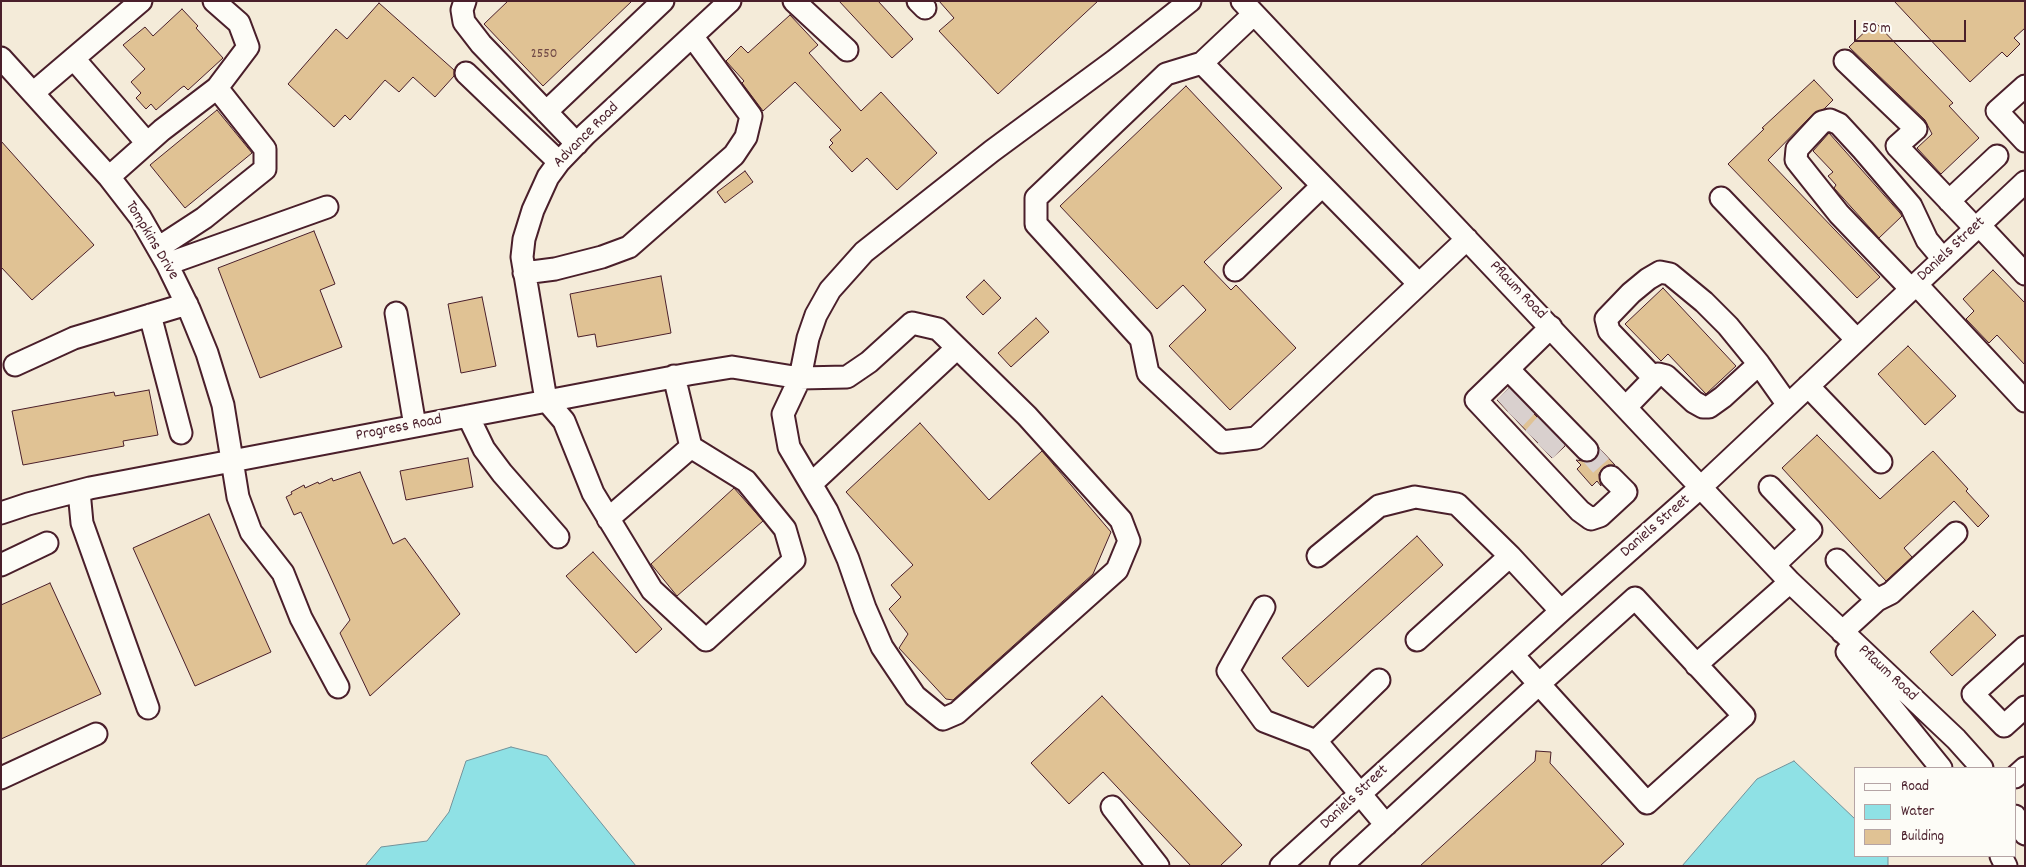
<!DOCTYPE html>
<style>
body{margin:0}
#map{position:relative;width:2026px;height:867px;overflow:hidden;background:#fdfcf7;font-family:Dekko,sans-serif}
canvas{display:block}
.frame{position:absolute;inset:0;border:2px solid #4a1f2b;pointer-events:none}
.legend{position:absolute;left:1854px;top:767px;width:162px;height:90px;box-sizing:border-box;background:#fdfcf7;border:1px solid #b5a4a5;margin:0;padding:6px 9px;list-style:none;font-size:15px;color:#4a1f2b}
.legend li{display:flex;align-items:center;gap:10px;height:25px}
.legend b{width:25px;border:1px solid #b5a4a5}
.scale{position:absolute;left:1854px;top:20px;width:112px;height:22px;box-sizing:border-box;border:2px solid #4a1f2b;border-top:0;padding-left:6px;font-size:15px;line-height:18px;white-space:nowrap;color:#4a1f2b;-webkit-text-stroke:4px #fdfcf7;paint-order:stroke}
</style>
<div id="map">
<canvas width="2026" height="867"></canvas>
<div class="frame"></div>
<ul class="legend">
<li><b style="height:6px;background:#fdfcf7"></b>Road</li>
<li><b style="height:14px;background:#8fe1e5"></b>Water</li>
<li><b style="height:14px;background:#e0c294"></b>Building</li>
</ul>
<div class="scale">50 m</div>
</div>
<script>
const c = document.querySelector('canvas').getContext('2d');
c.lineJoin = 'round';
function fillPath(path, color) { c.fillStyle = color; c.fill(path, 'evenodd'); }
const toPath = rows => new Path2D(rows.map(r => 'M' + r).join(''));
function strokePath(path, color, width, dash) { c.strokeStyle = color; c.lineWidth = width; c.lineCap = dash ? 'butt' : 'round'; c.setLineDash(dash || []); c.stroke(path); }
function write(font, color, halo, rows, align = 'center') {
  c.font = font + ' Dekko,sans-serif'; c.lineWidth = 5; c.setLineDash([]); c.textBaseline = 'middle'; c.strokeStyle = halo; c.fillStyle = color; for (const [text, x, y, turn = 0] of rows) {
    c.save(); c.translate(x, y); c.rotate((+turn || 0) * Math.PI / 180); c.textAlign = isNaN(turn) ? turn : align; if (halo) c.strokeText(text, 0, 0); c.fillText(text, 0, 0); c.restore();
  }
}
fillPath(toPath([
 [1,1,2025,1,2025,866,1,866],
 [1855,768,2015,768,2015,856,1855,856]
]), '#f4ebd9');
const water = toPath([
 [511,747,547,756,636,866,365,866,381,847,427,841,449,812,466,761,511,747],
 [1794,761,1855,819,1855,856,1888,856,1888,866,1682,866,1757,779,1794,761]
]);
fillPath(water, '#8fe1e5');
strokePath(water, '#73939b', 1);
const building = toPath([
 [508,1,632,1,543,86,484,24,508,1],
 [839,1,878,1,913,39,892,58,839,1],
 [939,1,1098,1,998,94,939,31,954,18,939,1],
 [1894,1,2025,1,2025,28,2014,38,2020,44,2007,57,2002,52,1970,82,1894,1],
 [379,3,454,70,454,76,435,97,413,77,399,92,385,80,350,120,345,115,334,127,288,84,336,29,347,39,379,3],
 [182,9,198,26,196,28,223,58,188,90,184,86,181,88,156,110,151,104,146,109,136,98,141,93,131,82,145,69,123,45,145,27,153,36,182,9],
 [790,15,818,45,809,53,861,111,881,92,937,153,897,190,867,158,852,172,829,147,833,143,830,140,841,130,795,82,763,111,742,83,744,81,726,61,741,46,748,53,790,15],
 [1875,22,1953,103,1949,106,1979,138,1941,174,1917,148,1932,134,1925,120,1849,47,1875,22],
 [1814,80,1833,100,1824,109,1813,114,1768,160,1880,277,1857,298,1728,164,1764,129,1762,128,1814,80],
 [1186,86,1282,188,1204,262,1231,290,1236,285,1296,348,1230,410,1169,346,1206,310,1183,285,1157,309,1060,206,1186,86],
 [217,110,252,153,185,208,150,165,217,110],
 [1829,133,1900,213,1902,216,1879,238,1834,188,1836,185,1828,176,1833,172,1813,151,1829,133],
 [1,141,94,245,32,300,1,267,1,141],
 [745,171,753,182,725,203,717,192,745,171],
 [314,231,335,284,320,290,342,347,260,378,218,268,314,231],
 [1993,270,2025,303,2025,365,1997,335,1989,343,1966,319,1974,311,1963,299,1993,270],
 [661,276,671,333,597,347,595,334,578,337,570,294,661,276],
 [984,280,1001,298,983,315,966,297,984,280],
 [1663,288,1736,366,1706,394,1668,354,1661,361,1625,324,1663,288],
 [482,297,496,366,461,373,448,304,482,297],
 [1036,318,1049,332,1011,367,998,353,1036,318],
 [1908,346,1956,396,1925,425,1878,374,1908,346],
 [1509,388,1565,446,1552,458,1497,400,1509,388],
 [149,390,158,435,123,441,124,446,23,465,12,411,114,392,115,396,149,390],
 [920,423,989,500,1042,451,1111,532,1093,574,953,700,946,699,899,648,908,634,889,609,901,597,891,585,913,565,846,492,920,423],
 [1817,435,1880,499,1933,451,1968,489,1966,491,1989,516,1978,527,1954,501,1904,548,1912,557,1886,581,1782,468,1817,435],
 [1599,448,1615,465,1608,465,1602,469,1599,474,1601,486,1597,481,1592,486,1577,469,1581,465,1576,460,1591,462,1596,459,1599,448],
 [468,458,473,487,406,500,400,471,468,458],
 [360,472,393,544,405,538,460,614,370,696,340,633,350,620,301,512,294,515,286,497,292,494,291,492,304,485,305,488,318,482,319,484,332,478,333,481,360,472],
 [734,488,763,521,677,596,651,564,734,488],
 [209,514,271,652,195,686,133,548,209,514],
 [1417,536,1443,565,1308,687,1282,658,1417,536],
 [593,552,662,629,636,653,566,576,593,552],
 [50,583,101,694,1,739,1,605,50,583],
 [1973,611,1996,635,1952,676,1930,652,1973,611],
 [1102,696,1242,845,1220,866,1191,866,1103,772,1069,804,1031,763,1102,696],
 [1536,751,1551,752,1550,763,1624,844,1600,866,1420,866,1535,761,1536,751]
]);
fillPath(building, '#e0c294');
strokePath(building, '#4a1f2b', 1);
strokePath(toPath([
 [1504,407,1519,393],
 [1515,419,1529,404],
 [1533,438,1547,422],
 [1587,450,1611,477],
 [1545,451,1559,436]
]), '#d9d0ce', 21, [21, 11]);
const minor = toPath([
 [214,1,239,23,248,47,217,88],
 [465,1,462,10,464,22,481,44,577,144],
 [794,1,847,50],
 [918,1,925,8],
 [1242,1,1790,582,1956,739,1982,768],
 [1254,14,1202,63,1166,74,1036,198,1036,224,1141,339,1148,373,1222,442,1256,438,1467,239],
 [1,58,109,177,140,217,167,264,189,309,207,353,223,405,238,497,251,532,283,573,301,618,338,687],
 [74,59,147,143],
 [1845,61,1916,129,1897,146,1975,228],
 [1202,63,1419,284],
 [466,73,559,162],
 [2025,86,1997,111,2025,141],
 [33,93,141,1],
 [546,112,663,1],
 [109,177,162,130,217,88,265,149,265,169,204,218,158,248],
 [1721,198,1857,340],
 [1949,201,1997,156],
 [1979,225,2025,274],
 [167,264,327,207],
 [1235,270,1322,186],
 [524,273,555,269,602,257,629,247,734,155,746,137,751,116,692,36],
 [1916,284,2025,401],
 [1911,289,1839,214,1796,160,1797,149,1822,122,1830,120,1839,124,1863,150,1911,206,1927,240,1943,259],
 [396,313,415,426],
 [150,315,181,433],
 [1759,364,1788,405],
 [15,365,74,338,187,304],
 [1508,369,1551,327],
 [674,376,691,447,746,481,785,529,794,560,706,640,652,590,593,493,564,421,546,400,522,257,524,239,533,210,548,177,559,162,586,134,730,1],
 [1808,386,1881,462],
 [1626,407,1658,374,1666,376,1694,402,1703,407,1709,407,1723,397,1759,364,1728,326,1704,302,1670,274,1660,272,1648,279,1631,293,1606,319,1609,331,1654,378],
 [468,416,484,449,502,473,558,537],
 [1587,450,1508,369,1476,400,1580,511,1591,519,1600,516,1626,492,1611,477],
 [811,484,957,348],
 [1770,487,1811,530,1774,565],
 [79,491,82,523,148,708],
 [1,513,28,504,90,488,689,374,732,367,800,378,847,377,869,362,912,323,938,329,1027,416,1121,520,1129,541,1117,570,957,713,943,719,915,696,882,647,865,608,848,559,827,511,789,447,783,414,800,378,808,338,816,315,830,290,864,252,992,151,1114,61,1190,1],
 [608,519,691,447],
 [1318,556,1379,506,1415,497,1457,504,1510,556,1561,611],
 [1837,560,1877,600],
 [1,565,47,543],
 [1264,607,1228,671,1264,721,1316,741,1386,825],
 [1842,632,1877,600,1891,593,1956,533],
 [1417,640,1510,556],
 [2025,647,1973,694,2004,726,2025,707],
 [1847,652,1941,768],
 [1696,665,1790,582],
 [1316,741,1379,680],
 [2015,777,2025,768],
 [1,778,96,734],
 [1112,807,1158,866],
 [2015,816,2025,834],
 [2001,856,2006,866],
 [1281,866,1561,611,1701,487,2025,182],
 [1341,866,1539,684,1635,598,1744,716,1647,803,1539,684,1513,655]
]);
strokePath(minor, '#4a1f2b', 25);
strokePath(minor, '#fdfcf7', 21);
write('14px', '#704845', null, [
 ["2550",544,55]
]);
write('16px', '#4a1f2b', '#fdfcf7', [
 ["Advance Road",587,136,-45],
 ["Tompkins Drive",151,241,59],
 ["Daniels Street",1952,250,-43],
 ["Pflaum Road",1517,291,46],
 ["Progress Road",399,429,-11],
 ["Daniels Street",1656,527,-41],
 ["Pflaum Road",1887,674,43],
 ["Daniels Street",1355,798,-43]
]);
</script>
